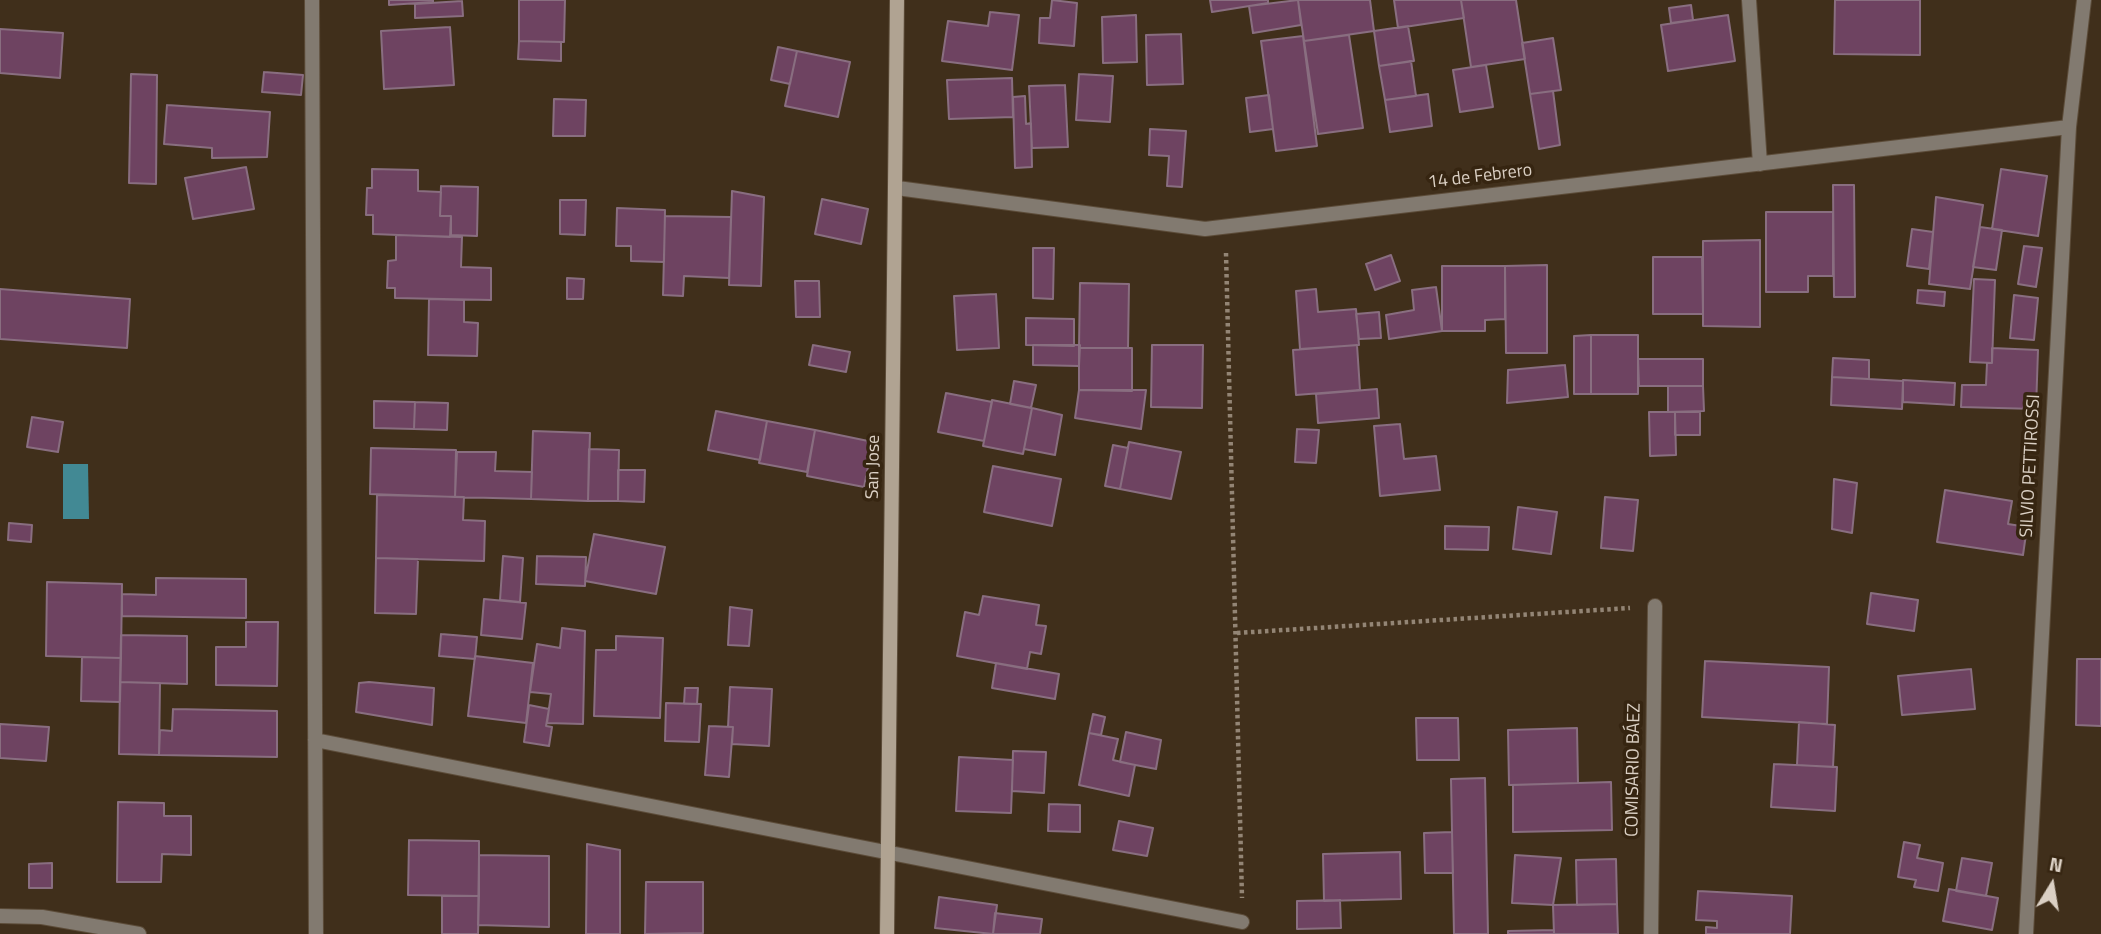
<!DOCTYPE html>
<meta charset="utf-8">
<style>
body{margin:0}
#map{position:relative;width:2101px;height:934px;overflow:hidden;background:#402f1b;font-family:"Titillium Web",sans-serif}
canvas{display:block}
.north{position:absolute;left:2017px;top:850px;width:70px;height:70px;-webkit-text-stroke:5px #362511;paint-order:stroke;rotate:11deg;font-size:19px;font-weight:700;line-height:28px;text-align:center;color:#dbd0c4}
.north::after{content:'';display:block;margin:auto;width:24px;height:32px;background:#dbd0c4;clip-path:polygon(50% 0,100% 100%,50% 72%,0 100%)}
</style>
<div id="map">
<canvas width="2101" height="934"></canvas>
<div class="north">N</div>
</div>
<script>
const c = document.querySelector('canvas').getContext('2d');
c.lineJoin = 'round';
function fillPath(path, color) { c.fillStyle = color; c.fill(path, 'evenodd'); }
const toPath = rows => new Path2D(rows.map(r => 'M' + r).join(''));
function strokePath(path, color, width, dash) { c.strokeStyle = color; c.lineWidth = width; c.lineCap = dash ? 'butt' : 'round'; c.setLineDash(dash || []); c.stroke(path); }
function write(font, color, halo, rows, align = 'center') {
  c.font = font + ' "Titillium Web",sans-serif'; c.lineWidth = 7; c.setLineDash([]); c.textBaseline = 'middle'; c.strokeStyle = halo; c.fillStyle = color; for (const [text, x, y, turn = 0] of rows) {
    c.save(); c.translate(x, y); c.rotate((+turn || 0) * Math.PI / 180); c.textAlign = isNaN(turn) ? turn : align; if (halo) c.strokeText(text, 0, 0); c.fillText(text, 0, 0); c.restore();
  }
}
fillPath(toPath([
 [63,464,88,464,89,519,63,519]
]), '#428994');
const building = toPath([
 [389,0,433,0,433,2,389,5,389,0],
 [519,0,565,0,564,42,519,41,519,0],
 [1052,0,1077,3,1074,46,1039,43,1040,18,1050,18,1052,0],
 [1210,0,1268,0,1268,3,1212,12,1210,0],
 [1298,0,1301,25,1253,33,1249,6,1298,0],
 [1298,0,1370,0,1374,31,1304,41,1298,0],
 [1394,0,1461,0,1464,18,1398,28,1394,0],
 [1461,0,1516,0,1525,59,1471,67,1461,0],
 [1835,0,1920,0,1920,55,1834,54,1835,0],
 [462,1,463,16,415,18,415,4,462,1],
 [1691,5,1693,20,1671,23,1669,8,1691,5],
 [990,12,1019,15,1012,70,942,61,948,21,988,26,990,12],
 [1136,15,1137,62,1103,63,1102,17,1136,15],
 [1728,15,1735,61,1668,71,1661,25,1728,15],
 [1408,26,1414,61,1379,66,1374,31,1408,26],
 [450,27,454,85,384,89,381,31,450,27],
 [0,29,63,33,60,78,0,73,0,29],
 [1181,34,1183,84,1147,85,1146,35,1181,34],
 [1349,35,1363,128,1318,134,1304,41,1349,35],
 [1303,36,1317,146,1276,151,1261,41,1303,36],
 [1553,38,1561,90,1530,94,1522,43,1553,38],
 [519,41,561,42,561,61,518,59,519,41],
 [778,47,797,51,790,84,771,80,778,47],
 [797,51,850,62,838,117,785,106,797,51],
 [1411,61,1416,96,1385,100,1379,66,1411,61],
 [1486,65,1493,107,1460,112,1453,70,1486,65],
 [264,72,303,75,301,95,262,92,264,72],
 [131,74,157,75,156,184,129,183,131,74],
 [1079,74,1113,76,1110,122,1076,120,1079,74],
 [1012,78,1013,117,949,119,947,80,1012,78],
 [1065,85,1068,147,1032,148,1029,86,1065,85],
 [1553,91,1560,145,1539,149,1530,94,1553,91],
 [1428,94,1432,126,1390,132,1385,100,1428,94],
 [1269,95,1273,129,1250,132,1246,98,1269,95],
 [1025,96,1026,124,1031,123,1032,167,1015,168,1013,97,1025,96],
 [554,99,586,100,585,136,553,136,554,99],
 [167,105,270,112,267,157,212,158,212,148,164,144,167,105],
 [1150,129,1186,131,1182,187,1167,186,1169,156,1149,155,1150,129],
 [246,167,254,209,193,219,185,178,246,167],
 [372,169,418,170,418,191,441,192,440,216,451,216,450,237,373,234,373,215,366,215,367,188,372,188,372,169],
 [2001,169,2047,176,2038,236,1992,229,2001,169],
 [1833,185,1854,185,1855,297,1834,297,1833,185],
 [441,186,478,187,477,236,451,235,451,216,440,216,441,186],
 [732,191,764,197,761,286,729,285,732,191],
 [1936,197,1983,205,1970,289,1929,284,1936,197],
 [822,199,868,209,861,244,815,234,822,199],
 [560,200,586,200,585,235,560,234,560,200],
 [617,208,665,210,664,262,631,261,631,246,616,246,617,208],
 [1766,212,1833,212,1833,276,1808,276,1808,292,1766,292,1766,212],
 [665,216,731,217,729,278,684,276,683,296,663,295,665,216],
 [1980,227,2002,230,1996,270,1973,267,1980,227],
 [1912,229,1933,232,1929,269,1907,266,1912,229],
 [396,235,462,237,461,267,491,268,491,300,395,298,395,288,387,288,388,261,396,260,396,235],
 [1760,240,1760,327,1703,326,1703,241,1760,240],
 [2024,246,2042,248,2036,287,2018,284,2024,246],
 [1033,248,1054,248,1053,299,1033,298,1033,248],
 [1391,255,1400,281,1375,290,1366,264,1391,255],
 [1653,257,1702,257,1703,314,1653,314,1653,257],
 [1547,265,1547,353,1506,353,1505,266,1547,265],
 [1442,266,1505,266,1505,319,1485,320,1485,331,1442,331,1442,266],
 [567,278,584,279,583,299,567,299,567,278],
 [1974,279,1995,280,1992,363,1970,362,1974,279],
 [795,281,819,281,820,317,796,317,795,281],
 [1080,283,1129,284,1128,348,1079,348,1080,283],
 [1436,287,1442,331,1389,339,1386,315,1414,310,1412,290,1436,287],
 [0,289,130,299,127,348,0,339,0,289],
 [1316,289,1318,312,1356,309,1359,345,1300,349,1296,291,1316,289],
 [1918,290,1945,292,1944,306,1917,303,1918,290],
 [996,294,999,348,957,350,954,296,996,294],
 [2014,295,2038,298,2034,340,2010,338,2014,295],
 [429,299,464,300,464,322,478,323,477,356,428,355,429,299],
 [1379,312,1381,338,1359,339,1356,314,1379,312],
 [1026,318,1074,319,1074,346,1026,345,1026,318],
 [1591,335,1591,394,1574,394,1574,336,1591,335],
 [1591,335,1638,335,1638,394,1591,394,1591,335],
 [813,345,850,352,846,372,809,365,813,345],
 [1033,345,1080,345,1079,366,1033,365,1033,345],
 [1152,345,1203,345,1202,408,1151,407,1152,345],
 [1357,345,1360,390,1296,395,1293,350,1357,345],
 [1079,348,1132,348,1132,391,1079,390,1079,348],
 [1992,348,2038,350,2036,409,1961,407,1962,385,1986,385,1987,363,1992,363,1992,348],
 [1833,358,1869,360,1869,379,1832,377,1833,358],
 [1638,359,1703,359,1703,386,1639,386,1638,359],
 [1565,365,1568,397,1507,403,1508,370,1565,365],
 [1832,377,1903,381,1902,409,1831,405,1832,377],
 [1903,380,1955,383,1954,405,1903,402,1903,380],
 [1014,381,1036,385,1031,408,1010,404,1014,381],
 [1668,386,1703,386,1704,411,1668,412,1668,386],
 [1377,389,1379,418,1318,423,1316,394,1377,389],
 [1079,390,1146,390,1141,429,1075,418,1079,390],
 [946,393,992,402,984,441,938,432,946,393],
 [992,400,1032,408,1023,454,983,446,992,400],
 [374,401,415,402,414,429,374,428,374,401],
 [415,402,448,403,447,430,414,429,415,402],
 [1032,408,1062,415,1055,455,1024,449,1032,408],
 [716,411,767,421,760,460,708,450,716,411],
 [1649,412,1675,412,1676,455,1650,456,1649,412],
 [1675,412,1700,412,1700,435,1675,435,1675,412],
 [32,417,63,422,58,452,27,447,32,417],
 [767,421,815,430,807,472,759,463,767,421],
 [1400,424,1404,459,1436,456,1440,490,1380,496,1374,426,1400,424],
 [1297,429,1319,430,1316,463,1295,462,1297,429],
 [815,430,873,442,864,487,807,476,815,430],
 [533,431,590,433,588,501,531,499,533,431],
 [1129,442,1181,452,1171,499,1120,489,1129,442],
 [1113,445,1128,448,1120,489,1105,486,1113,445],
 [371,448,456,450,455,497,370,494,371,448],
 [589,449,619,450,618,501,588,501,589,449],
 [457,452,496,452,495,471,532,472,531,499,455,497,457,452],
 [993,466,1061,479,1052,526,984,512,993,466],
 [618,470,645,470,644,502,618,501,618,470],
 [1834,479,1857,483,1852,533,1832,529,1834,479],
 [1945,490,2012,501,2008,524,2027,527,2023,555,1937,542,1945,490],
 [377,495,464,497,463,520,485,521,484,561,376,558,377,495],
 [1605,497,1638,500,1633,551,1601,548,1605,497],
 [1518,507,1557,512,1551,554,1513,549,1518,507],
 [9,523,32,525,31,542,8,540,9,523],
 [1445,526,1489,527,1488,550,1445,549,1445,526],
 [594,534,665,547,656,594,585,581,594,534],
 [503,556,523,558,520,602,500,600,503,556],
 [537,556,586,557,585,586,536,584,537,556],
 [376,558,418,559,416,614,375,613,376,558],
 [156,578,246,579,246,618,122,616,122,594,156,595,156,578],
 [47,582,122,584,121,658,46,656,47,582],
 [1871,593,1918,600,1914,631,1867,624,1871,593],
 [983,596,1039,605,1036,625,1046,626,1041,654,1030,652,1027,669,957,656,965,612,979,615,983,596],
 [484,599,526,603,522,639,481,635,484,599],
 [730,607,752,610,749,646,728,645,730,607],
 [246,622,278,622,277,686,216,685,216,647,246,647,246,622],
 [562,628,585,631,583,724,547,723,551,694,530,692,537,644,560,648,562,628],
 [441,634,477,637,475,659,439,656,441,634],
 [121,635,187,636,187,684,120,682,121,635],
 [616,636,663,638,660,718,594,716,596,650,616,650,616,636],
 [475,656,533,663,526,723,468,716,475,656],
 [82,657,121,658,120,702,81,701,82,657],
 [2077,659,2101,659,2101,726,2076,725,2077,659],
 [1705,661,1829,667,1827,724,1702,717,1705,661],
 [996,663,1059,674,1055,699,992,688,996,663],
 [1971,669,1975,709,1902,715,1898,676,1971,669],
 [120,682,160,683,159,755,119,754,120,682],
 [369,682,434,688,432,725,356,712,359,683,369,682],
 [730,687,772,689,769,746,732,744,733,727,728,727,730,687],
 [685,688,698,688,697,704,684,704,685,688],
 [666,703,701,704,699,742,665,741,666,703],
 [529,705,549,709,546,726,552,727,549,746,524,742,529,705],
 [173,709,277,711,277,757,159,755,160,730,172,731,173,709],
 [1093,714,1105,717,1101,735,1089,733,1093,714],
 [1416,718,1458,718,1459,760,1417,760,1416,718],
 [1799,722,1835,725,1833,767,1797,765,1799,722],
 [0,724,49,727,46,761,0,758,0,724],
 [709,726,733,727,729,777,705,775,709,726],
 [1577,728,1578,783,1509,785,1508,730,1577,728],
 [1126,732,1161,740,1156,769,1120,762,1126,732],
 [1089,733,1118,739,1113,760,1135,765,1129,796,1079,785,1089,733],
 [1013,751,1046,752,1044,793,1012,791,1013,751],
 [959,757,1013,760,1011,813,956,811,959,757],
 [1774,764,1837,767,1835,811,1771,807,1774,764],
 [1485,778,1488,934,1454,934,1451,779,1485,778],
 [1611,782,1612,830,1513,832,1513,785,1611,782],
 [118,802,164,803,164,816,191,816,191,855,162,854,161,882,117,882,118,802],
 [1049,804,1080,805,1080,832,1048,831,1049,804],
 [1119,821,1153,828,1147,856,1113,850,1119,821],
 [1452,832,1453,873,1425,873,1424,833,1452,832],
 [409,840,479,841,479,896,408,895,409,840],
 [1904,842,1920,845,1917,858,1943,863,1938,891,1914,887,1916,880,1898,877,1904,842],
 [587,844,620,850,620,934,586,934,587,844],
 [1400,852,1401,899,1324,901,1323,854,1400,852],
 [479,855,549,856,549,927,478,925,479,855],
 [1515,855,1561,858,1553,905,1512,903,1515,855],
 [1962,858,1992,863,1986,896,1956,891,1962,858],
 [1616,859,1617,904,1577,905,1576,860,1616,859],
 [52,863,52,888,29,888,29,864,52,863],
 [646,882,703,882,703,933,645,934,646,882],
 [1949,889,1998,898,1992,930,1943,921,1949,889],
 [1698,891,1792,896,1790,934,1706,934,1706,927,1717,928,1717,921,1696,920,1698,891],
 [442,896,479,896,478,934,442,934,442,896],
 [939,897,997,905,993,934,935,928,939,897],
 [1340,900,1341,928,1297,929,1297,901,1340,900],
 [1617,904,1618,934,1554,934,1553,905,1617,904],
 [995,913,1042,919,1040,934,993,934,995,913],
 [1554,930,1554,934,1508,934,1508,931,1554,930]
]);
fillPath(building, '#6e4361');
strokePath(building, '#896e80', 2);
const street = toPath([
 [312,0,316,934],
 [1749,0,1760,164],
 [897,188,1205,229,2069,127],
 [315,740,1242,922],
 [0,916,42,917,139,934],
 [1651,934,1655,606],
 [2026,934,2069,127,2084,0]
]);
const secondary = toPath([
 [887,934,897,0]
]);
strokePath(street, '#5c4c39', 16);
strokePath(secondary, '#5c4c39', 16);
strokePath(toPath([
 [1226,253,1242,898],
 [1237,633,1630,608]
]), '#938575', 4.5, [3.5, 3.5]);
strokePath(street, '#827a70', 14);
strokePath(secondary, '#b0a392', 14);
write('18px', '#dbd0c4', '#362511', [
 ["14 de Febrero",1480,177,-7],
 ["SILVIO PETTIROSSI",2031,466,-87],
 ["San Jose",874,467,-89],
 ["COMISARIO BÁEZ",1634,770,-89]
]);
</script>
